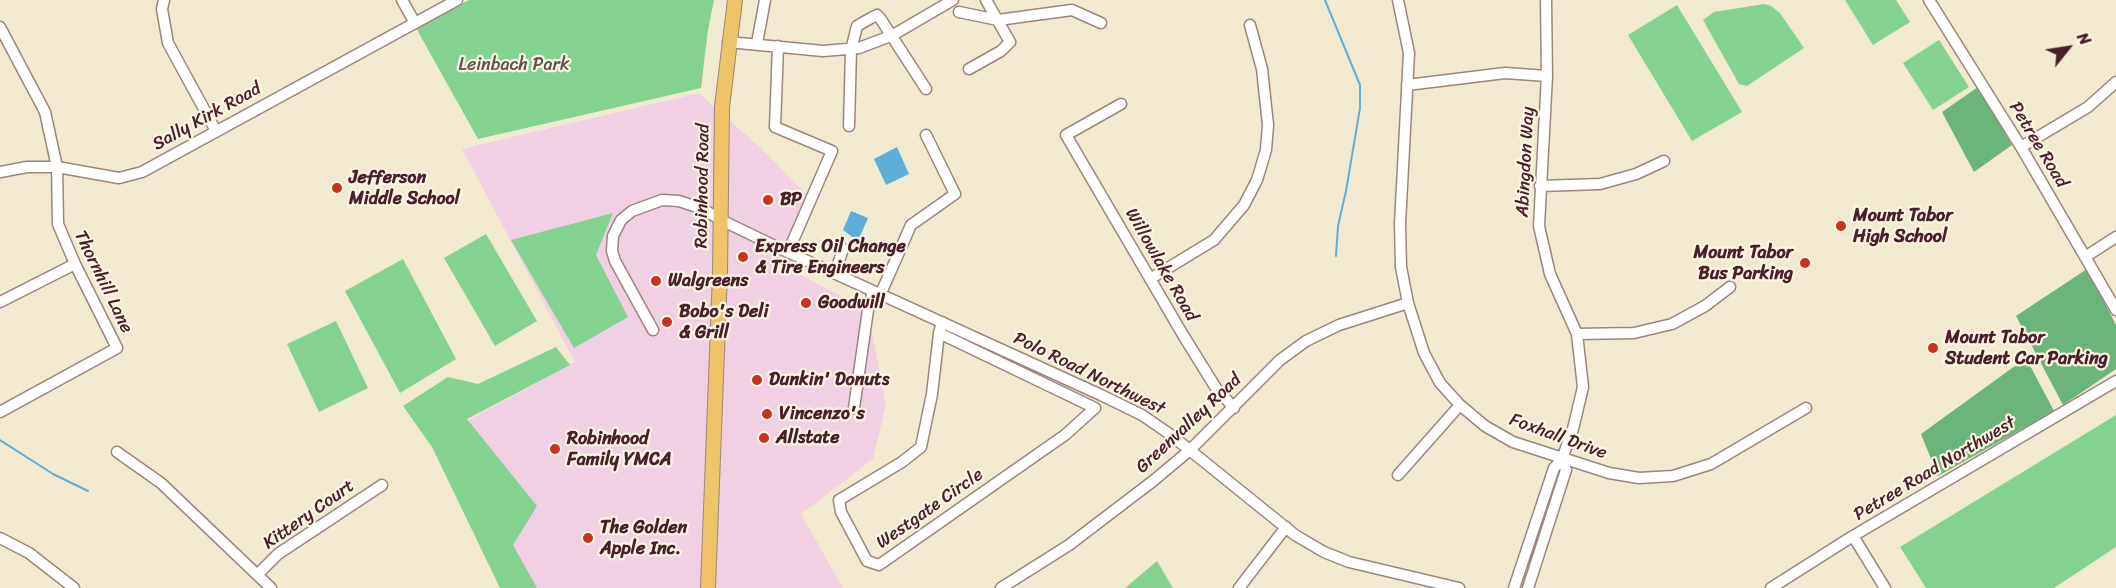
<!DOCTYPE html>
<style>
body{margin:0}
#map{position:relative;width:2116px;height:588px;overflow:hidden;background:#f1ead0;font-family:Sriracha,sans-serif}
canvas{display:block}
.north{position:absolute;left:2038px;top:18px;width:60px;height:60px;-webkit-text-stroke:4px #fcf5e5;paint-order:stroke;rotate:60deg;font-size:16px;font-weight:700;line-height:24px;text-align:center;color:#4a1f2b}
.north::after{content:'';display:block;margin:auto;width:21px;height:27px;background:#4a1f2b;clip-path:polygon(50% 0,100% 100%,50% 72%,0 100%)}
</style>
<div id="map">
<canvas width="2116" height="588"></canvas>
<div class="north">N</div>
</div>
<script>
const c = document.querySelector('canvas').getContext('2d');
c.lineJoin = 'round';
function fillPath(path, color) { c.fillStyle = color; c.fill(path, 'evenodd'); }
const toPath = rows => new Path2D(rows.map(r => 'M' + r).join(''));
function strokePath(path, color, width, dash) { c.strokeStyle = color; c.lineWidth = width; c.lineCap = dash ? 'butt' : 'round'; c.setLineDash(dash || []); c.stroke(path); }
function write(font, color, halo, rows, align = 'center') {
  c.font = font + ' Sriracha,sans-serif'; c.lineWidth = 4.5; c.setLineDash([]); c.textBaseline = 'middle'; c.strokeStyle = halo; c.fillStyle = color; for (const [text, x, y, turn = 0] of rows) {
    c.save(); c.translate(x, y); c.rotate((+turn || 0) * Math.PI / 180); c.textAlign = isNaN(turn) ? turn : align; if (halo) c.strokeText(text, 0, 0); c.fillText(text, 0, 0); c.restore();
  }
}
fillPath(toPath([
 [699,93,764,151,808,196,793,271,868,310,886,405,873,459,801,514,843,588,511,588,511,497,469,420,575,362,462,149]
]), '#f1d0e3');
fillPath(toPath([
 [469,0,714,0,708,30,701,88,478,139,416,28],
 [1845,0,1896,0,1910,22,1873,45],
 [1764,4,1771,6,1780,13,1804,48,1747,86,1739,84,1703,20,1714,12],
 [1677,5,1742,112,1692,141,1628,35],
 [1939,40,1969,87,1933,110,1903,63],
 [613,213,596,255,628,317,574,348,511,240],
 [486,234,537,321,495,346,444,258],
 [403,259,456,359,400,393,345,291],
 [336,321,368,388,319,412,287,344],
 [556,347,570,365,467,419,537,506,513,545,537,588,500,588,432,447,403,406,448,377,478,384],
 [2116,415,2116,547,2054,588,1926,588,1900,547],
 [1157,561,1173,588,1125,588]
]), '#84d291');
fillPath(toPath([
 [1978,87,2012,145,1974,172,1942,112],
 [2087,269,2116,325,2116,369,2063,405,2016,316],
 [2026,358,2054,411,1938,476,1921,434]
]), '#6bb47b');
fillPath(toPath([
 [897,147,909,174,886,185,874,159],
 [851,211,868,218,858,241,843,230]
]), '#5fadd9');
strokePath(toPath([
 [1325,0,1360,85,1360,108,1346,191,1338,226,1336,256],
 [0,440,53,474,88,491]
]), '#5fadd9', 2);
const minor = toPath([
 [164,0,162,9,168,43,216,131],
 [402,0,415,23],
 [1398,0,1409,53,1400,224,1401,267,1408,303,1424,353,1440,383,1460,405,1485,426,1513,442,1609,473,1639,478,1673,476,1711,464,1806,408],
 [1929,0,2021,147,2116,310],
 [959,12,998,20,1072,10,1101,23],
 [0,27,45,112,57,167,58,224,75,264,117,348,0,412],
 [728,42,823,51,859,48,893,35,953,0],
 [757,43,765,0],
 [778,46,775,127,832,151,788,252],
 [969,69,1001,51,1010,42,986,0],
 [1407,85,1505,73,1547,76],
 [1121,104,1066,135,1183,335,1216,388,1234,408],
 [849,126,851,50,857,26,871,18,877,15,880,18,926,89],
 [2021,147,2088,107,2116,82],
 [0,172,27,167,57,167,119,178,142,172,457,0],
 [1540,186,1600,184,1636,174,1664,161],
 [2085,257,2116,237],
 [835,273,843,249],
 [1150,279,1214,240,1244,205,1257,180,1266,150,1268,125,1262,69,1250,25],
 [881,293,911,225,955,194,926,135],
 [0,302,75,264],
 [653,330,615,261,612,251,613,236,621,220,632,211,662,200,679,201,703,209,721,220,779,248,1101,395,1142,415,1171,435,1295,535,1324,552,1349,562,1459,588],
 [939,333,1095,408,1065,435,879,565,867,561,841,512,839,500,902,462,921,447,932,394,939,333,942,322],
 [1577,334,1634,333,1672,324,1705,306,1730,287],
 [854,408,868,310,873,291],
 [117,452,161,483,271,588],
 [1398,475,1460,405],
 [1853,536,1885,588],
 [0,538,29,553,74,588],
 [258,574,278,554,382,485],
 [1001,588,1069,545,1153,481,1190,450,1280,360,1306,341,1339,325,1408,303],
 [1239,588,1286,527],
 [1514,588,1554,468,1562,459,1573,429,1583,387,1577,334,1550,274,1539,226,1547,76,1546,0],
 [1528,588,1566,470,1562,459],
 [1771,588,1853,536,2116,381]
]);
const major = toPath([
 [708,588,720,273,722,107,735,0]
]);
strokePath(minor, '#9e847e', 13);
strokePath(major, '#9e847e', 16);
strokePath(minor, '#fff', 10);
strokePath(major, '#efc469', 14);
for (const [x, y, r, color] of [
 [337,188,6,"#c8321e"],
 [768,200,6,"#c8321e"],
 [1841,226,6,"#c8321e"],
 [743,257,6,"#c8321e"],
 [1805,263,6,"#c8321e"],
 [656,281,6,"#c8321e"],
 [806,303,6,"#c8321e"],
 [667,322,6,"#c8321e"],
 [1933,348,6,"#c8321e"],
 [757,380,6,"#c8321e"],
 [767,414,6,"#c8321e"],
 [764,438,6,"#c8321e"],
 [555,449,6,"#c8321e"],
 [588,538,6,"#c8321e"]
]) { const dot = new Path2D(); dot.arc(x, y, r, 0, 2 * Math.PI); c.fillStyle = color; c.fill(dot); strokePath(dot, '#fcf5e5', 2); }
write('18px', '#5b554a', '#fcf5e5', [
 ["Leinbach Park",514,65]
]);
write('18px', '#4a1f2b', '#fcf5e5', [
 ["Sally Kirk Road",207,117,-29],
 ["Petree Road",2038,145,59],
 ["Abingdon Way",1526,162,-87],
 ["Robinhood Road",703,186,-89],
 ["Willowlake Road",1161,265,60],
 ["Thornhill Lane",103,282,64],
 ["Polo Road Northwest",1089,374,26],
 ["Greenvalley Road",1189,424,-43],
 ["Foxhall Drive",1558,437,20],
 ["Petree Road Northwest",1935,469,-31],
 ["Westgate Circle",930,509,-35],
 ["Kittery Court",309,515,-35]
]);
write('bold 18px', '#4a1f2b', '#fcf5e5', [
 ["Jefferson",349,178],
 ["Middle School",349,199],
 ["BP",780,200],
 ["Mount Tabor",1853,216],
 ["High School",1853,237],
 ["Express Oil Change",755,247],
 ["& Tire Engineers",755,268],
 ["Mount Tabor",1793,253,"right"],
 ["Bus Parking",1793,274,"right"],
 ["Walgreens",668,281],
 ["Goodwill",818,303],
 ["Bobo's Deli",679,312],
 ["& Grill",679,333],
 ["Mount Tabor",1945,338],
 ["Student Car Parking",1945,359],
 ["Dunkin' Donuts",769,380],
 ["Vincenzo's",779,414],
 ["Allstate",776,438],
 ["Robinhood",567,439],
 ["Family YMCA",567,460],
 ["The Golden",600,528],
 ["Apple Inc.",600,549]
], 'left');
</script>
